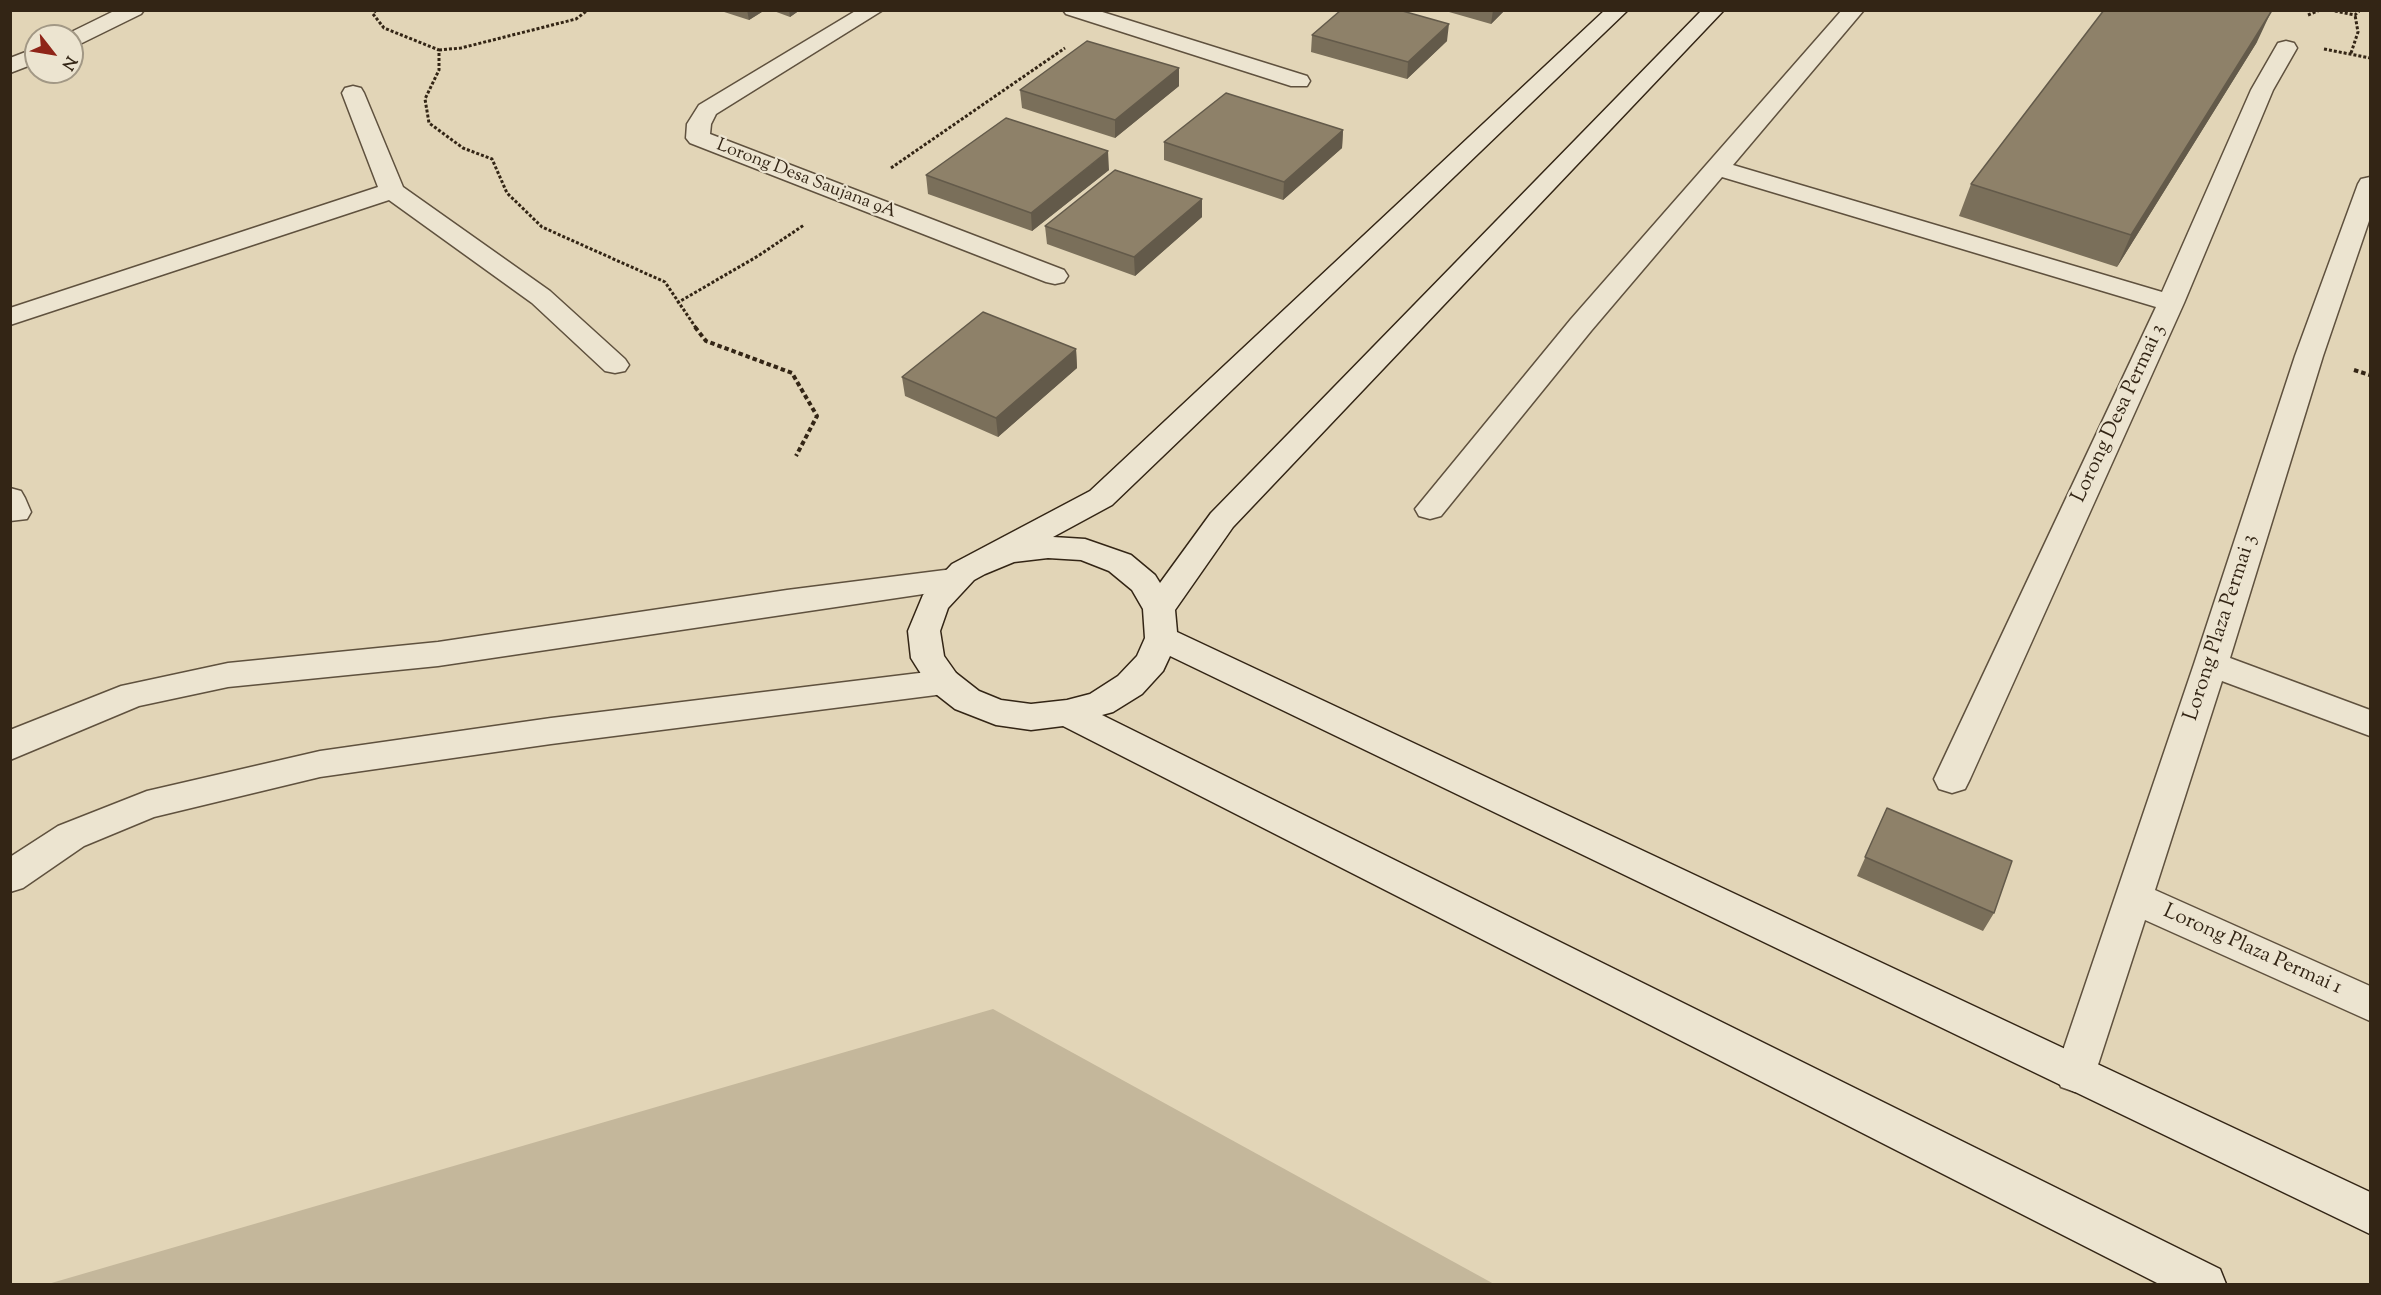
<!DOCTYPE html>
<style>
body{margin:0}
#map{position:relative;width:2381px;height:1295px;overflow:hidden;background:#e2d5b7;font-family:"Sorts Mill Goudy",serif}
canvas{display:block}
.frame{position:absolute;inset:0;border:12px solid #332515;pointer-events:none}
.north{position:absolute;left:24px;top:24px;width:60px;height:60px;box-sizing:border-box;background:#ece4d0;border:2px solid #a29885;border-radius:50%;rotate:121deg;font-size:16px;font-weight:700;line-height:24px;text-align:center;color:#332515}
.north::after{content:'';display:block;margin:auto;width:21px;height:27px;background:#8f2418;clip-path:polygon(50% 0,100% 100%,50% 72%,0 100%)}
</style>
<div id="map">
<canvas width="2381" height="1295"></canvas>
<div class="frame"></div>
<div class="north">N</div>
</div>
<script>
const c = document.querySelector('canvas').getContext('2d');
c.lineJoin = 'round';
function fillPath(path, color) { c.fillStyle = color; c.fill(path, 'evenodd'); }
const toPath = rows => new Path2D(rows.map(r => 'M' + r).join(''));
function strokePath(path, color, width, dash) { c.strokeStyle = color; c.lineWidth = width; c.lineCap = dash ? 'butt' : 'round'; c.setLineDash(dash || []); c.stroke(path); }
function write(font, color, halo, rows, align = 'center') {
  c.font = font + ' "Sorts Mill Goudy",serif'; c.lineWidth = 4.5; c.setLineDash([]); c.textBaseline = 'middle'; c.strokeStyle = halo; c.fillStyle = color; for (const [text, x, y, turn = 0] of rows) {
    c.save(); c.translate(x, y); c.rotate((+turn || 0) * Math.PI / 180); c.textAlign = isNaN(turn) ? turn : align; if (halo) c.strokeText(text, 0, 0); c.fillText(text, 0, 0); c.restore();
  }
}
fillPath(toPath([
 [993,1009,1494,1284,48,1284]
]), '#c4b79b');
const street = toPath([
 [116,10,144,10,141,14,80,44,72,46,72,36,63,36,116,10],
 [857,10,883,10,716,114,711,124,710,134,1064,270,1068,276,1064,282,1055,284,1046,282,690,143,686,138,687,124,699,105,857,10],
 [1063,10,1096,10,1307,76,1310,81,1307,86,1291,86,1066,14,1063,10],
 [1842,10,1864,10,1733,165,2162,292,2251,90,2278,43,2286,41,2294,43,2297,48,2273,90,2184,303,1970,779,1965,789,1952,793,1939,789,1934,779,2156,307,1722,177,1591,331,1441,516,1430,519,1419,516,1415,509,1571,319,1842,10],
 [36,48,36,63,10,73,10,58,36,48],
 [353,86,361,88,364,93,403,187,550,291,625,359,629,365,625,371,615,373,605,371,532,303,389,200,10,325,10,308,378,187,342,93,345,88,353,86],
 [2370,177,2370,218,2323,356,2230,658,2370,710,2370,736,2222,681,2155,890,2370,986,2370,1021,2145,920,2095,1074,2089,1087,2075,1092,2061,1087,2055,1074,2194,664,2295,356,2358,184,2361,179,2370,177],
 [10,488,21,491,25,498,31,512,27,519,10,521,10,488],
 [953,569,964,572,969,580,964,588,438,666,228,687,139,706,10,760,10,730,121,686,228,663,438,642,787,590,953,569],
 [944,670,956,673,961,682,956,691,944,694,551,744,320,777,154,817,84,846,23,888,10,892,10,857,58,826,147,791,320,751,551,718,944,670]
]);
const secondary = toPath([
 [1605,10,1628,10,1112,505,1053,537,1085,539,1131,555,1155,575,1160,583,1211,513,1702,10,1724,10,1233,527,1175,610,1177,632,2370,1192,2370,1234,1170,656,1163,671,1142,694,1113,712,1102,715,2220,1269,2226,1284,2159,1284,1063,726,1031,730,996,725,955,709,932,691,916,666,911,658,908,631,923,595,952,564,1090,491,1605,10],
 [1048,558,1081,560,1109,571,1132,590,1143,609,1145,638,1137,656,1118,676,1090,694,1067,700,1031,704,1001,700,979,691,956,673,944,656,940,631,948,608,974,580,985,574,1014,562,1048,558]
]);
strokePath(street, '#5f513e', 3);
strokePath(secondary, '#332515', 3);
strokePath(toPath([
 [376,10,373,14,384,28,439,50,439,70,425,99,429,123,463,148,492,159,507,193,542,227,665,282,696,328],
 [2330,10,2355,15,2360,10],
 [2308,15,2320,10],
 [2324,49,2370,58],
 [439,50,461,48,576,19,588,10],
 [2351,53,2358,32,2355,15],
 [891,168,1065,48],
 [677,303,758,256,804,225]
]), '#332515', 3, [3, 2]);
strokePath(toPath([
 [695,327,706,341,792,373,817,416,796,456],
 [2354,370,2370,375]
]), '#332515', 4, [4.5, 3]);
fillPath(street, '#ece4d0');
fillPath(secondary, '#ece4d0');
fillPath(toPath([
 [718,10,765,10,749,20],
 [771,10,800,10,790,17],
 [1442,10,1505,10,1491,24],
 [1312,35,1447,41,1407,79,1311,52],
 [2257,42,2117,267,1959,216,1971,184],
 [1179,68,1179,86,1115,138,1022,108,1020,90],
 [1343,130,1342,148,1283,200,1164,160,1164,142],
 [1109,170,1032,231,928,194,926,175],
 [1202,199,1202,217,1135,276,1047,244,1045,226],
 [1076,349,1077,368,998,437,905,396,902,377],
 [1887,808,1994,913,1983,931,1857,876]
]), '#7a6f5a');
fillPath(toPath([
 [747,10,765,10,749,20],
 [789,10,800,10,790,17],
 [1493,10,1505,10,1491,24],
 [2271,12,2257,42,2117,267,2131,235],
 [1449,24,1447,41,1407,79,1408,62],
 [1179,68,1179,86,1115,138,1115,120],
 [1343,130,1342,148,1283,200,1284,182],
 [1108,151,1109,170,1032,231,1031,213],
 [1202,199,1202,217,1135,276,1134,257],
 [1076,349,1077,368,998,437,996,418]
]), '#635a4a');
const building = toPath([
 [1341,10,1399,10,1449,24,1408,62,1312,35,1341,10],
 [2104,10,2266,10,2271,12,2131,235,1971,184,2104,10],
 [1087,41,1179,68,1115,120,1020,90,1087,41],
 [1226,93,1343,130,1284,182,1164,142,1226,93],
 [1006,118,1108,151,1031,213,926,175,1006,118],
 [1115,170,1202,199,1134,257,1045,226,1115,170],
 [983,312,1076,349,996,418,902,377,983,312],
 [1887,808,2012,861,1994,913,1865,857,1887,808]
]);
fillPath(building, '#8e8169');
strokePath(building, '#635a4a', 1.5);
write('18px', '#332515', '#ece4d0', [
 ["Lorong Desa Saujana 9A",806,180,21]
]);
write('21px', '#332515', '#ece4d0', [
 ["Lorong Desa Permai 3",2120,414,-65],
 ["Lorong Plaza Permai 3",2222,628,-72],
 ["Lorong Plaza Permai 1",2252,951,24]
]);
</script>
